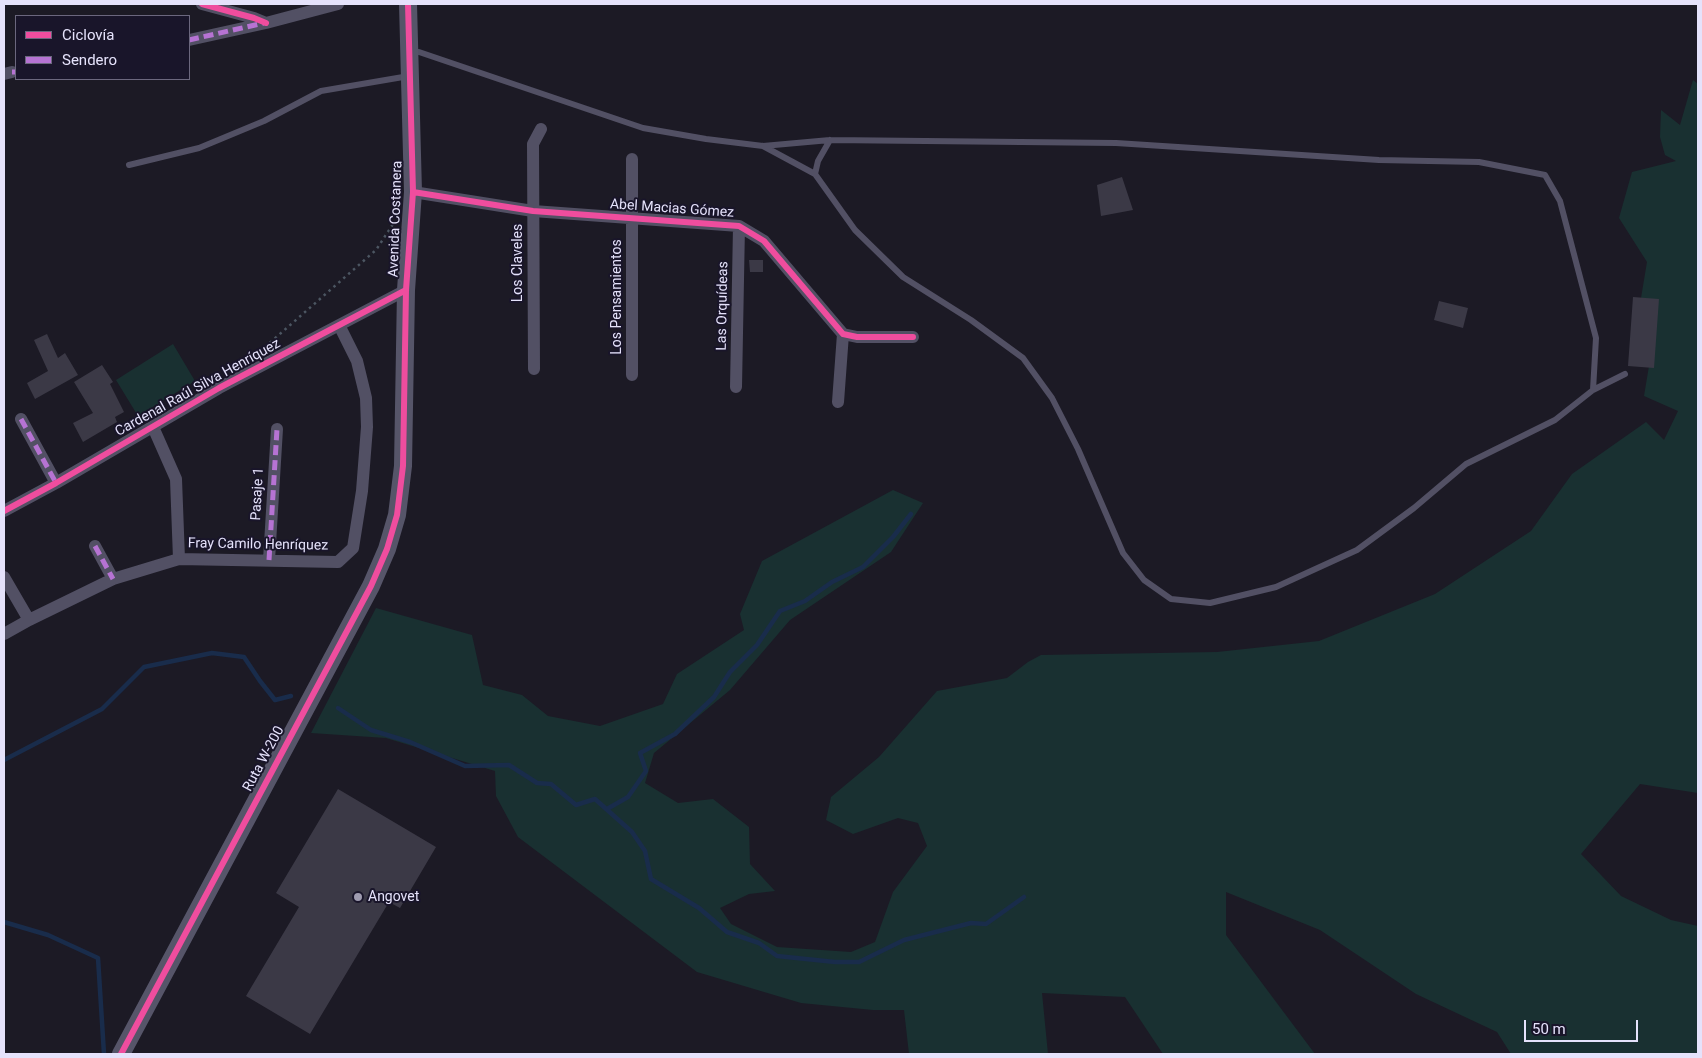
<!DOCTYPE html>
<meta charset="utf-8">
<style>
body{margin:0}
#map{position:relative;width:1702px;height:1058px;overflow:hidden;background:#1c1a25;font-family:Roboto,sans-serif}
canvas{display:block}
.frame{position:absolute;inset:0;border:5px solid #e5e2fb;pointer-events:none}
.legend{position:absolute;left:15px;top:15px;width:175px;height:65px;box-sizing:border-box;background:#19152a;border:1px solid #6b677e;margin:0;padding:6px 9px;list-style:none;font-size:15px;color:#e5e2fb}
.legend li{display:flex;align-items:center;gap:10px;height:25px}
.legend b{width:25px;border:1px solid #6b677e}
.scale{position:absolute;left:1524px;top:1020px;width:114px;height:22px;box-sizing:border-box;border:2px solid #e5e2fb;border-top:0;padding-left:6px;font-size:15px;line-height:18px;white-space:nowrap;color:#e5e2fb;-webkit-text-stroke:4px #19152a;paint-order:stroke}
</style>
<div id="map">
<canvas width="1702" height="1058"></canvas>
<div class="frame"></div>
<ul class="legend">
<li><b style="height:6px;background:#ef4d9e"></b>Ciclovía</li>
<li><b style="height:6px;background:#b673d3"></b>Sendero</li>
</ul>
<div class="scale">50 m</div>
</div>
<script>
const c = document.querySelector('canvas').getContext('2d');
c.lineJoin = 'round';
function fillPath(path, color) { c.fillStyle = color; c.fill(path, 'evenodd'); }
const toPath = rows => new Path2D(rows.map(r => 'M' + r).join(''));
function strokePath(path, color, width, dash) { c.strokeStyle = color; c.lineWidth = width; c.lineCap = dash ? 'butt' : 'round'; c.setLineDash(dash || []); c.stroke(path); }
function write(font, color, halo, rows, align = 'center') {
  c.font = font + ' Roboto,sans-serif'; c.lineWidth = 4; c.setLineDash([]); c.textBaseline = 'middle'; c.strokeStyle = halo; c.fillStyle = color; for (const [text, x, y, turn = 0] of rows) {
    c.save(); c.translate(x, y); c.rotate((+turn || 0) * Math.PI / 180); c.textAlign = isNaN(turn) ? turn : align; if (halo) c.strokeText(text, 0, 0); c.fillText(text, 0, 0); c.restore();
  }
}
fillPath(toPath([
 [1693,80,1698,84,1698,793,1640,784,1581,854,1621,896,1671,920,1698,926,1698,1054,1511,1054,1497,1032,1416,994,1320,930,1226,892,1226,935,1315,1054,1163,1054,1125,997,1042,993,1048,1054,909,1054,904,1010,873,1010,801,1003,697,972,518,837,496,796,495,771,386,738,311,733,376,608,472,635,483,685,522,695,548,716,600,726,663,704,677,674,744,630,740,614,762,561,893,490,923,503,891,552,790,620,730,690,654,753,645,783,678,803,713,799,749,827,750,864,775,891,749,894,720,908,731,924,777,947,851,952,875,942,893,892,927,846,918,823,898,818,853,834,826,820,831,797,879,757,937,691,1007,678,1028,662,1041,655,1217,652,1319,641,1435,594,1531,531,1572,474,1646,422,1664,440,1678,411,1644,396,1650,360,1638,316,1647,262,1619,218,1632,172,1676,161,1665,155,1660,137,1661,110,1680,125],
 [173,344,195,381,138,416,116,380]
]), '#193031');
strokePath(toPath([
 [338,708,371,730,410,742,465,766,509,765,537,783,551,784,576,805,595,799,632,832,645,851,651,879,699,908,727,932,759,943,777,956,835,962,859,962,904,940,971,923,986,924,1024,897],
 [4,760,102,709,144,667,212,653,244,657,260,681,275,700,291,696],
 [607,809,628,797,646,771,640,753,675,734,714,697,730,672,757,645,780,611,805,601,832,582,863,567,893,537,911,514],
 [4,922,48,935,98,958,104,1054]
]), '#192c4b', 4.5);
fillPath(toPath([
 [1122,177,1133,210,1101,216,1097,185],
 [749,260,763,260,763,272,750,272],
 [1633,297,1659,299,1654,368,1628,366],
 [1439,301,1468,308,1463,328,1434,320],
 [47,334,58,358,65,353,78,375,35,399,27,383,48,371,34,340],
 [102,365,113,382,110,384,124,412,115,417,117,422,83,442,73,423,93,413,74,382],
 [338,789,436,847,400,908,389,902,310,1034,246,996,299,907,276,893]
]), '#3b3946');
strokePath(toPath([
 [265,347,376,250,395,221]
]), '#4c5662', 2.5, [2.5, 4]);
strokePath(toPath([
 [411,52,419,52,643,128,706,139,763,146,830,140,1116,143,1379,160,1479,162,1545,175,1560,201,1596,338,1593,390,1555,420,1466,464,1414,508,1357,550,1276,587,1210,603,1171,599,1144,580,1123,553,1078,449,1052,398,1023,358,971,320,903,277,855,230,815,174,763,146],
 [129,165,199,148,264,121,321,91,409,76],
 [815,174,818,161,830,140],
 [1593,390,1625,374]
]), '#525064', 6);
strokePath(toPath([
 [202,4,254,18,266,23],
 [189,40,266,23,338,4],
 [4,74,12,72],
 [413,192,533,211,739,226,764,241,843,334,857,337,913,337],
 [534,369,533,144,541,129],
 [632,375,632,159],
 [736,387,739,226],
 [838,402,843,334],
 [21,419,56,483],
 [153,427,176,479,179,559],
 [4,511,56,483,219,388,406,290],
 [95,546,113,579],
 [269,560,277,429],
 [4,577,29,620],
 [4,634,29,620,113,579,179,559,338,562,353,548,362,491,367,427,366,398,357,361,339,325]
]), '#525064', 12);
strokePath(toPath([
 [121,1054,371,586,387,549,397,515,403,466,406,290,413,192,408,4]
]), '#565569', 18);
strokePath(toPath([
 [189,40,264,23],
 [12,72,16,72],
 [21,419,56,483],
 [95,546,113,579],
 [269,560,277,429]
]), '#b673d3', 5, [10, 5]);
strokePath(toPath([
 [202,4,254,18,266,23],
 [413,192,533,211,739,226,764,241,843,334,857,337,913,337],
 [4,511,56,483,219,388,406,290],
 [121,1054,371,586,387,549,397,515,403,466,406,290,413,192,408,4]
]), '#ef4d9e', 6);
for (const [x, y, r, color] of [
 [358,897,5,"#9f9cb0"]
]) { const dot = new Path2D(); dot.arc(x, y, r, 0, 2 * Math.PI); c.fillStyle = color; c.fill(dot); strokePath(dot, '#19152a', 2); }
write('14px', '#e5e2fb', '#19152a', [
 ["Abel Macias Gómez",672,209,4],
 ["Avenida Costanera",396,219,-88],
 ["Los Claveles",518,263,-90],
 ["Los Pensamientos",617,297,-90],
 ["Las Orquídeas",723,306,-89],
 ["Cardenal Raúl Silva Henríquez",198,388,-29],
 ["Pasaje 1",258,494,-87],
 ["Fray Camilo Henríquez",258,545,1],
 ["Ruta W-200",264,759,-62]
]);
write('14px', '#e5e2fb', '#19152a', [
 ["Angovet",368,897]
], 'left');
</script>
